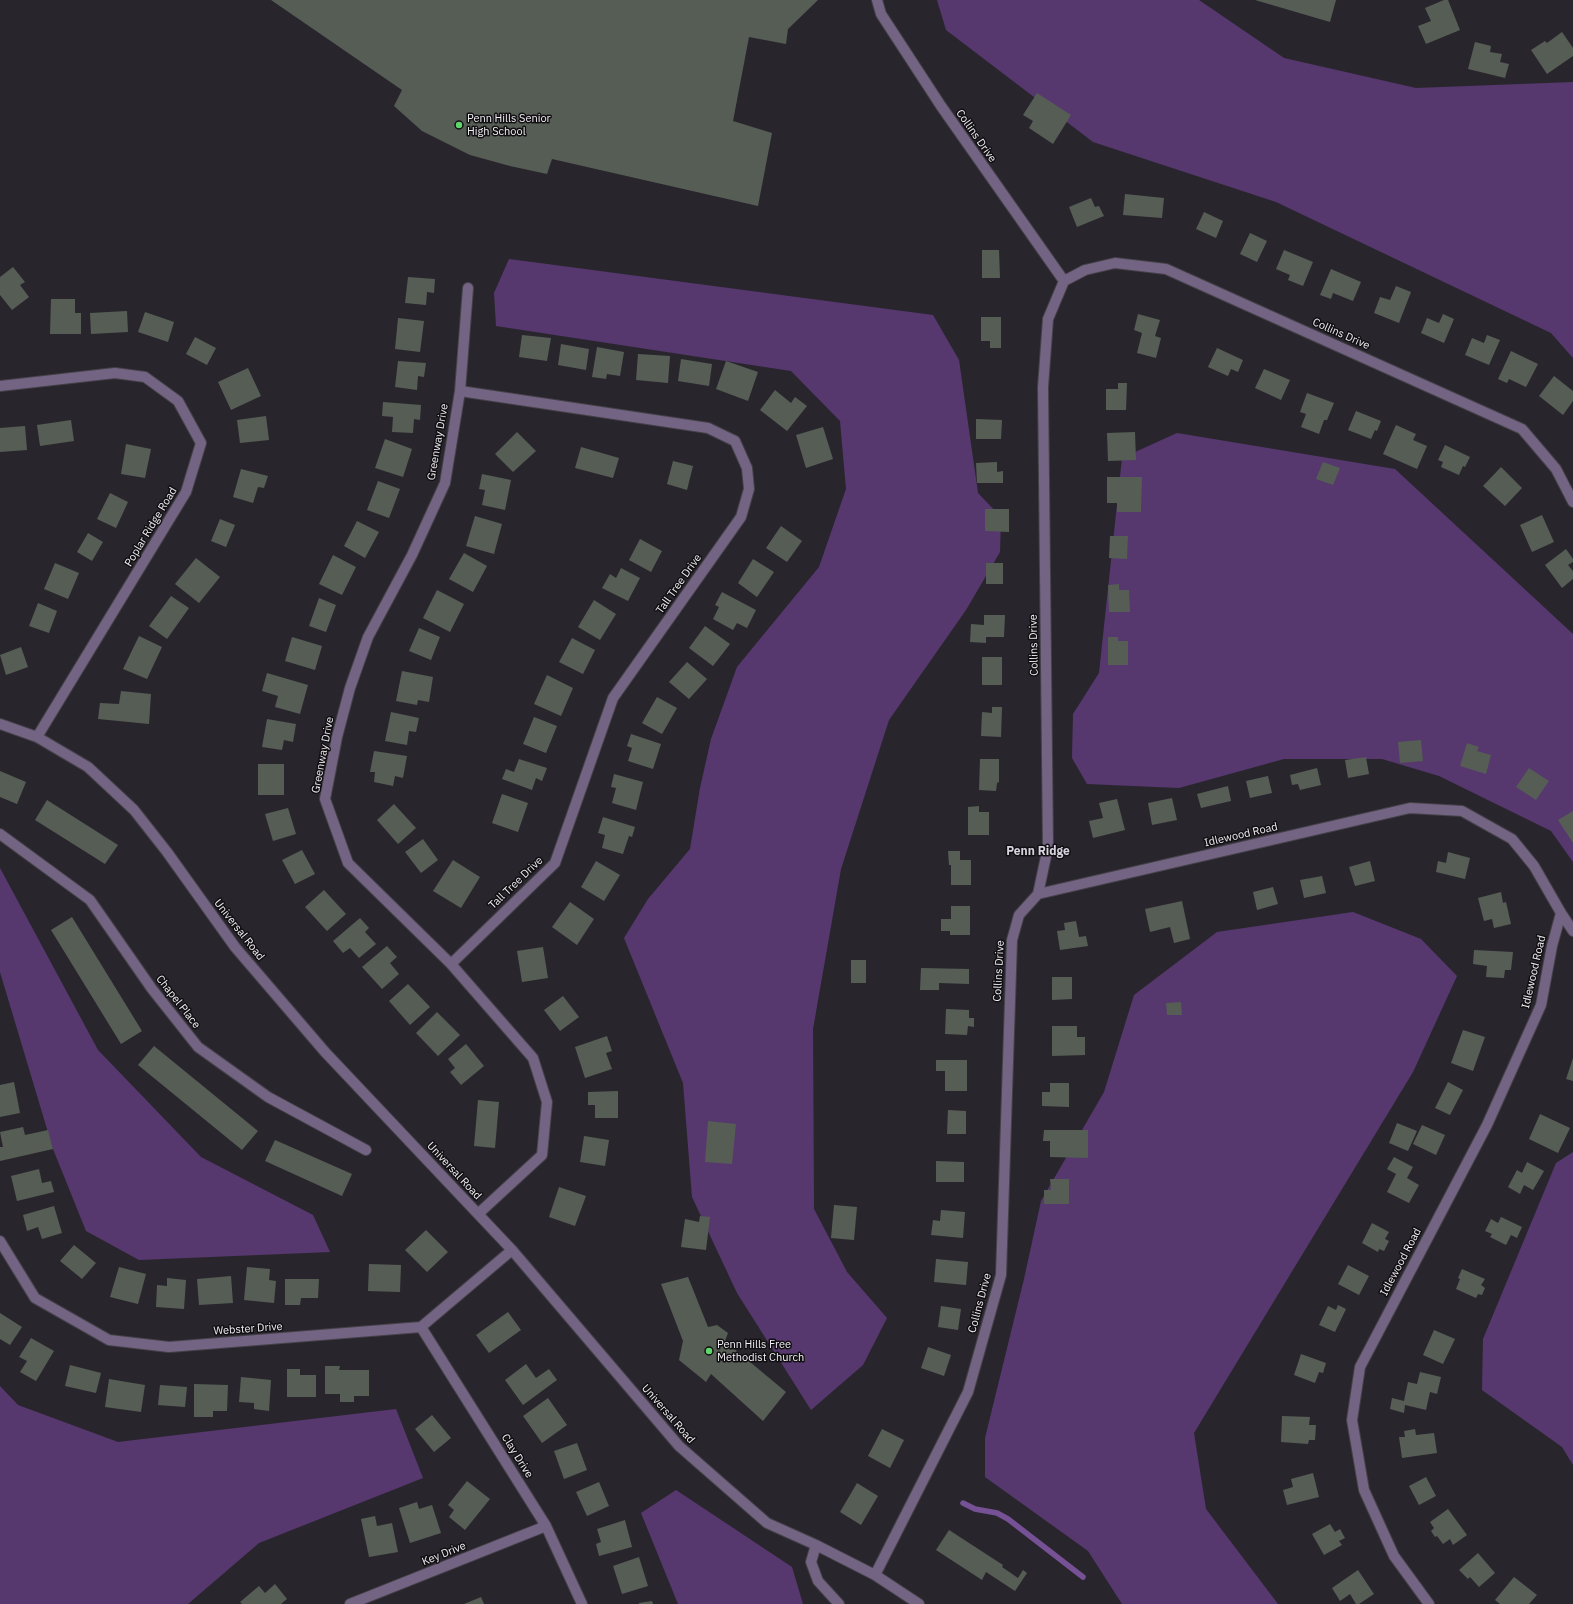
<!DOCTYPE html>
<style>
body{margin:0}
canvas{display:block;background:#29252d}
</style>
<canvas width="1573" height="1604"></canvas>
<script>
const c = document.querySelector('canvas').getContext('2d');
c.lineJoin = 'round';
function fillPath(path, color) { c.fillStyle = color; c.fill(path, 'evenodd'); }
const toPath = rows => new Path2D(rows.map(r => 'M' + r).join(''));
function strokePath(path, color, width, dash) { c.strokeStyle = color; c.lineWidth = width; c.lineCap = dash ? 'butt' : 'round'; c.setLineDash(dash || []); c.stroke(path); }
function write(font, color, halo, rows, align = 'center') {
  c.font = font + ' "IBM Plex Sans",sans-serif'; c.lineWidth = 3; c.setLineDash([]); c.textBaseline = 'middle'; c.strokeStyle = halo; c.fillStyle = color; for (const [text, x, y, turn = 0] of rows) {
    c.save(); c.translate(x, y); c.rotate((+turn || 0) * Math.PI / 180); c.textAlign = isNaN(turn) ? turn : align; if (halo) c.strokeText(text, 0, 0); c.fillText(text, 0, 0); c.restore();
  }
}
fillPath(toPath([
 [937,0,1199,0,1284,58,1416,88,1573,82,1573,358,1551,333,1276,202,1093,142,946,30],
 [509,259,933,315,959,360,978,493,1001,517,1000,552,966,610,889,720,841,869,813,1029,814,1209,847,1272,887,1318,863,1365,811,1410,737,1293,692,1197,683,1083,624,938,648,899,690,849,700,788,711,739,737,667,819,567,846,489,840,421,791,371,496,326,494,293],
 [1177,433,1395,469,1573,634,1573,862,1551,831,1439,776,1382,759,1284,759,1179,788,1087,784,1072,758,1073,714,1099,673,1122,458],
 [0,868,98,1050,201,1157,313,1215,330,1252,139,1260,86,1231,53,1149,0,972],
 [1353,912,1421,939,1457,976,1413,1072,1194,1433,1206,1509,1278,1604,1122,1604,1088,1551,985,1477,985,1438,1024,1279,1041,1201,1104,1092,1134,995,1217,932],
 [1573,1152,1573,1465,1562,1447,1482,1390,1483,1339,1556,1163],
 [0,1386,18,1405,118,1442,396,1409,423,1478,259,1543,188,1604,0,1604],
 [676,1490,792,1567,803,1604,678,1604,641,1513]
]), '#56386f');
strokePath(toPath([
 [963,1503,975,1509,997,1513,1008,1519,1083,1577]
]), '#765196', 5.5);
fillPath(toPath([
 [271,0,818,0,788,29,786,44,749,37,733,121,772,133,758,206,552,159,547,174,510,166,470,155,422,131,394,106,402,90],
 [1255,0,1336,0,1330,22],
 [1444,0,1448,0,1460,30,1426,44,1418,26,1431,21,1425,8],
 [1562,32,1573,48,1573,56,1547,74,1531,50,1545,41,1547,43],
 [1475,42,1491,46,1490,52,1502,54,1500,62,1509,64,1505,78,1468,69],
 [1037,93,1071,115,1053,144,1029,128,1033,121,1023,115],
 [1125,194,1164,198,1162,218,1123,215],
 [1091,198,1095,207,1099,206,1104,216,1077,227,1069,207],
 [1204,212,1223,221,1216,238,1196,229],
 [1250,233,1267,241,1257,262,1240,254],
 [982,250,999,250,1000,278,982,278],
 [1284,250,1313,262,1303,286,1288,280,1290,275,1276,269],
 [13,267,25,282,20,285,29,297,12,310,0,295,0,277],
 [1331,269,1361,282,1353,301,1333,293,1331,299,1320,295],
 [408,277,435,279,434,293,427,292,426,305,405,303],
 [1396,286,1411,292,1399,323,1374,313,1380,297,1390,300],
 [51,299,75,299,75,313,81,313,81,334,50,334],
 [127,311,128,332,91,334,90,313],
 [145,312,174,322,168,342,138,332],
 [1138,314,1160,320,1155,336,1161,338,1156,358,1137,353,1142,333,1134,330],
 [1443,314,1454,319,1444,343,1421,333,1427,318,1439,323],
 [981,317,1001,317,1001,348,990,348,990,341,981,341],
 [398,318,424,321,420,352,395,349],
 [522,335,551,338,547,361,519,357],
 [1487,335,1500,340,1489,365,1465,355,1472,338,1484,343],
 [195,337,216,348,207,365,186,354],
 [561,344,589,349,586,370,558,365],
 [597,347,624,352,620,376,607,374,606,379,592,377],
 [1217,348,1243,360,1238,372,1231,369,1228,376,1208,367],
 [1511,351,1538,364,1526,387,1509,379,1507,383,1498,379],
 [638,354,670,356,668,383,636,380],
 [681,359,712,364,709,386,678,381],
 [398,361,426,363,424,377,418,376,417,390,395,387],
 [726,361,758,372,748,401,716,389],
 [248,368,261,396,231,410,218,382],
 [1264,369,1290,380,1281,400,1255,388],
 [1554,376,1573,391,1573,401,1563,415,1539,396],
 [1118,383,1127,383,1126,410,1106,410,1106,389,1118,389],
 [775,390,791,403,795,397,807,406,787,431,760,410],
 [1307,393,1334,403,1327,420,1324,420,1319,434,1301,427,1306,414,1300,412],
 [383,402,421,405,420,420,414,419,413,433,392,432,393,417,382,416],
 [1356,411,1381,421,1377,431,1375,430,1371,439,1348,430],
 [266,416,269,440,240,443,237,420],
 [976,419,1002,420,1001,439,976,439],
 [71,420,74,441,40,446,37,425],
 [1396,425,1416,434,1413,440,1427,446,1417,469,1383,454],
 [25,426,27,450,0,452,0,428],
 [823,427,833,459,806,468,796,435],
 [517,432,536,451,513,472,495,454],
 [1135,432,1136,460,1108,461,1107,433],
 [385,439,412,449,403,477,375,468],
 [126,444,151,449,145,478,121,474],
 [1445,445,1470,457,1465,467,1463,466,1459,475,1441,467,1443,462,1438,460],
 [581,447,619,458,613,478,575,468],
 [673,461,693,466,687,490,667,484],
 [997,462,997,472,1003,471,1003,483,977,483,976,463],
 [1323,462,1340,468,1333,485,1316,479],
 [1501,467,1522,488,1505,506,1483,486],
 [241,469,268,476,264,488,258,487,253,503,233,497],
 [482,474,511,480,505,510,482,505,485,490,479,489],
 [1107,477,1142,477,1141,512,1117,512,1117,503,1107,503],
 [378,481,400,489,389,518,367,510],
 [110,493,128,502,116,528,97,519],
 [985,509,1009,509,1009,532,985,531],
 [1542,515,1554,542,1532,552,1520,525],
 [475,516,502,524,494,554,466,546],
 [220,519,235,525,226,547,211,541],
 [357,521,379,532,365,558,344,546],
 [781,526,802,541,787,562,766,548],
 [88,533,103,542,92,561,77,552],
 [1110,536,1128,536,1127,559,1109,558],
 [640,539,662,551,651,572,629,560],
 [1566,549,1573,559,1573,562,1568,565,1573,571,1573,579,1562,588,1545,565],
 [464,553,487,566,473,592,449,579],
 [333,555,356,567,342,595,319,584],
 [196,558,220,577,199,603,175,584],
 [753,559,774,572,757,597,738,583],
 [55,563,79,573,68,599,44,589],
 [986,563,1003,563,1003,584,986,584],
 [621,568,640,578,628,601,602,588,610,574,616,578],
 [1119,584,1119,590,1129,590,1130,612,1109,612,1108,585],
 [437,590,464,604,450,632,423,618],
 [722,592,756,610,747,628,737,623,733,630,713,619,719,607,715,605],
 [171,596,189,608,167,639,149,626],
 [319,598,336,605,326,632,309,626],
 [594,600,616,614,600,640,578,627],
 [38,603,57,611,49,633,29,626],
 [984,615,1005,615,1004,637,986,637,986,643,970,642,971,624,984,625],
 [705,626,730,644,713,666,689,648],
 [419,628,440,637,431,660,409,651],
 [139,636,162,647,147,679,123,669],
 [292,637,322,646,315,670,285,661],
 [1108,637,1118,637,1118,641,1128,641,1128,665,1108,665],
 [572,638,595,650,583,674,559,662],
 [21,647,28,667,6,675,0,655],
 [982,657,1002,657,1002,685,982,685],
 [687,662,707,679,689,699,669,682],
 [402,671,433,677,429,702,418,700,417,705,396,701],
 [267,673,308,685,300,714,275,707,278,696,262,691],
 [547,675,573,688,561,716,534,704],
 [121,691,151,694,149,724,98,719,100,703,119,704],
 [657,697,677,708,662,734,642,723],
 [992,707,1002,707,1001,737,981,736,982,712,992,713],
 [391,712,419,718,416,732,409,731,407,745,385,741],
 [534,717,557,726,546,753,523,744],
 [267,719,296,724,293,742,284,740,282,750,262,747],
 [631,734,661,744,653,769,628,761,632,748,627,746],
 [1421,740,1423,761,1400,763,1398,742],
 [1467,743,1479,747,1477,751,1491,755,1486,774,1460,766],
 [374,751,407,756,403,778,395,776,393,786,374,782,375,772,370,772],
 [1366,757,1369,774,1348,778,1345,760],
 [519,759,547,768,542,781,536,778,532,790,502,779,506,769,514,772],
 [980,759,999,759,999,782,997,783,996,791,979,790],
 [258,764,284,764,284,795,258,795],
 [1317,768,1321,785,1300,790,1298,784,1292,785,1290,775],
 [1529,768,1549,781,1536,800,1516,787],
 [0,771,26,782,17,804,0,797],
 [614,774,643,782,636,810,612,803,616,788,611,787],
 [1268,776,1272,793,1250,798,1246,781],
 [1228,786,1231,801,1201,808,1197,794],
 [502,794,528,803,518,832,492,823],
 [1172,798,1177,820,1152,825,1148,803],
 [1117,799,1125,830,1093,838,1089,821,1103,818,1099,803],
 [47,800,118,845,105,864,35,820],
 [394,804,416,828,398,844,377,820],
 [979,806,979,812,989,812,989,835,968,835,968,807],
 [288,808,296,834,273,841,265,814],
 [1573,811,1573,843,1558,820],
 [603,817,635,827,632,837,629,836,623,854,602,848,605,835,598,833],
 [423,839,438,860,421,873,405,852],
 [302,850,315,874,295,884,282,860],
 [948,851,960,851,960,860,971,860,971,885,951,885,951,865,949,865],
 [1448,852,1470,858,1465,879,1436,872,1438,861,1446,863],
 [453,860,480,877,461,908,433,891],
 [596,861,620,875,604,901,581,887],
 [1370,861,1375,881,1355,886,1349,867],
 [1322,876,1326,893,1304,898,1300,880],
 [1273,887,1278,904,1257,910,1253,892],
 [324,890,346,914,327,931,305,907],
 [1501,892,1503,903,1506,902,1511,924,1494,928,1492,919,1484,921,1478,898],
 [1182,901,1190,939,1174,943,1170,927,1150,932,1145,909],
 [570,902,594,919,577,945,552,927],
 [951,906,970,906,970,935,950,935,950,931,941,931,941,919,951,919],
 [72,917,142,1031,121,1044,51,930],
 [360,918,369,928,365,932,376,944,359,958,350,948,343,953,333,941],
 [1076,921,1079,937,1086,936,1088,946,1060,950,1057,931,1065,930,1064,923],
 [387,946,397,957,390,963,399,974,382,989,362,967],
 [543,947,548,978,522,982,517,951],
 [1474,950,1513,952,1511,970,1505,970,1504,978,1486,977,1487,966,1473,964],
 [851,960,866,960,866,983,851,983],
 [921,968,969,969,969,984,939,983,939,990,920,990],
 [1052,977,1072,977,1072,999,1052,1000],
 [408,984,430,1007,410,1025,389,1001],
 [563,996,579,1017,560,1031,544,1010],
 [1181,1002,1182,1015,1167,1015,1166,1003],
 [946,1009,969,1010,969,1018,974,1018,974,1027,968,1026,967,1035,945,1034],
 [437,1012,460,1035,438,1056,416,1033],
 [1052,1026,1077,1026,1077,1037,1085,1037,1085,1055,1052,1056],
 [1463,1030,1485,1037,1473,1071,1451,1063],
 [607,1036,612,1051,606,1053,612,1069,585,1078,575,1047],
 [466,1044,484,1066,461,1085,450,1072,455,1068,448,1059],
 [154,1046,258,1131,242,1150,138,1065],
 [1573,1058,1573,1081,1566,1079],
 [936,1060,967,1060,967,1091,945,1091,945,1071,936,1071],
 [14,1082,20,1113,0,1117,0,1085],
 [1448,1082,1463,1090,1450,1115,1435,1108],
 [1050,1083,1069,1083,1069,1107,1042,1106,1042,1092,1050,1092],
 [618,1091,618,1118,595,1118,595,1105,588,1105,588,1092],
 [478,1100,499,1102,495,1148,474,1146],
 [948,1110,966,1111,966,1134,947,1134],
 [1540,1114,1570,1128,1558,1153,1529,1139],
 [708,1121,736,1124,732,1164,705,1162],
 [1397,1123,1417,1131,1408,1151,1389,1143],
 [1422,1125,1445,1135,1436,1155,1413,1144],
 [23,1127,25,1135,48,1130,53,1149,0,1161,0,1147,3,1147,0,1132],
 [1044,1130,1088,1130,1088,1158,1050,1157,1050,1141,1043,1141],
 [584,1136,609,1140,605,1166,580,1162],
 [275,1140,352,1174,342,1196,265,1161],
 [1394,1157,1413,1167,1407,1178,1419,1185,1409,1203,1387,1192,1396,1174,1387,1169],
 [936,1161,964,1162,964,1182,936,1182],
 [1527,1162,1544,1171,1533,1190,1524,1185,1520,1194,1508,1187,1517,1170,1522,1173],
 [39,1169,42,1183,51,1181,54,1192,17,1201,11,1176],
 [1050,1179,1069,1179,1069,1204,1044,1204,1044,1190,1051,1190],
 [559,1187,586,1196,575,1226,549,1217],
 [834,1205,857,1207,854,1240,831,1238],
 [54,1206,62,1233,42,1239,38,1227,27,1231,23,1215],
 [941,1210,965,1212,963,1238,931,1235,933,1220,940,1221],
 [700,1216,710,1217,706,1250,681,1247,685,1219,699,1222],
 [1501,1217,1522,1227,1517,1238,1511,1235,1506,1245,1490,1237,1492,1234,1485,1231,1491,1219,1498,1223],
 [1372,1223,1389,1232,1385,1239,1389,1241,1384,1251,1379,1249,1378,1252,1362,1243],
 [426,1230,448,1252,427,1272,405,1250],
 [74,1245,96,1263,82,1279,60,1261],
 [936,1259,968,1262,966,1285,934,1282],
 [369,1264,401,1265,400,1292,368,1291],
 [1348,1265,1369,1276,1359,1295,1338,1284],
 [119,1267,146,1274,138,1304,110,1297],
 [247,1267,270,1269,269,1280,276,1281,274,1303,244,1300],
 [1462,1269,1485,1279,1481,1285,1485,1288,1482,1295,1478,1294,1476,1298,1456,1289,1460,1279,1458,1278],
 [231,1276,233,1303,199,1305,197,1279],
 [688,1277,708,1327,717,1325,728,1333,725,1341,786,1392,763,1421,711,1374,706,1382,679,1360,683,1341,661,1284],
 [167,1278,186,1280,184,1309,156,1307,157,1285,167,1286],
 [285,1279,319,1279,318,1298,301,1298,300,1305,285,1305],
 [1338,1305,1346,1309,1335,1332,1319,1325,1328,1306,1336,1310],
 [941,1306,961,1309,958,1330,938,1327],
 [508,1312,521,1330,489,1353,476,1335],
 [0,1313,22,1327,10,1345,0,1339],
 [1434,1330,1455,1339,1443,1364,1423,1355],
 [31,1338,54,1351,36,1381,20,1372,27,1361,19,1357],
 [928,1347,951,1355,944,1376,921,1368],
 [1301,1354,1326,1363,1323,1373,1319,1372,1315,1383,1294,1375],
 [526,1364,536,1378,549,1369,557,1380,523,1405,505,1380],
 [70,1365,101,1373,96,1393,65,1386],
 [325,1366,340,1366,339,1370,369,1370,369,1396,354,1396,354,1402,340,1402,340,1394,325,1394],
 [287,1369,300,1369,300,1375,316,1375,316,1397,287,1397],
 [1420,1372,1441,1377,1437,1394,1430,1392,1426,1410,1405,1405,1404,1413,1390,1409,1392,1398,1404,1401,1408,1382,1417,1384],
 [241,1377,271,1380,269,1411,254,1409,254,1403,239,1402],
 [109,1379,145,1385,141,1412,105,1407],
 [194,1384,228,1385,227,1411,213,1411,213,1417,194,1417],
 [160,1385,187,1387,185,1407,158,1405],
 [548,1398,567,1425,542,1443,523,1416],
 [432,1415,451,1438,434,1452,415,1429],
 [1282,1416,1310,1417,1309,1425,1316,1425,1315,1440,1309,1440,1308,1444,1281,1442],
 [882,1429,904,1440,890,1468,868,1456],
 [1415,1429,1416,1435,1434,1433,1437,1453,1402,1458,1399,1437,1405,1437,1404,1431],
 [577,1443,587,1470,564,1479,554,1451],
 [1313,1473,1319,1497,1287,1505,1283,1490,1293,1487,1291,1479],
 [1426,1477,1436,1496,1419,1505,1409,1486],
 [467,1481,490,1499,465,1530,449,1517,454,1510,448,1505],
 [599,1482,609,1506,587,1516,576,1492],
 [857,1483,878,1496,861,1525,840,1512],
 [417,1502,419,1509,432,1505,441,1533,410,1543,399,1508],
 [1448,1509,1467,1535,1453,1545,1450,1539,1443,1544,1437,1536,1435,1537,1431,1531,1434,1528,1430,1522],
 [375,1516,377,1526,392,1523,398,1552,369,1557,361,1519],
 [625,1520,632,1547,599,1556,596,1544,601,1542,597,1529],
 [1330,1524,1335,1532,1340,1529,1345,1538,1339,1541,1342,1545,1324,1555,1312,1534],
 [949,1530,1003,1565,1002,1567,1018,1578,1023,1570,1027,1573,1015,1591,986,1572,982,1580,936,1550],
 [1478,1553,1495,1573,1479,1587,1470,1577,1468,1579,1459,1570],
 [639,1557,648,1586,622,1594,613,1566],
 [1358,1570,1374,1594,1359,1604,1356,1604,1350,1594,1340,1601,1332,1588],
 [1514,1577,1537,1595,1529,1604,1500,1604,1495,1600],
 [275,1584,287,1599,281,1604,242,1604,240,1602,259,1586,265,1593],
 [481,1597,484,1604,464,1604],
 [652,1601,653,1604,639,1604,639,1603]
]), '#555d55');
const minor = toPath([
 [1064,281,1085,270,1115,263,1166,269,1522,429,1556,469,1573,502],
 [468,288,460,391,445,483,412,555,368,637,350,688,337,737,325,799,348,863,451,964,533,1058,547,1102,542,1155,478,1214],
 [0,386,115,373,145,377,178,401,201,443,186,492,37,737],
 [0,724,37,737,88,767,134,810,167,852,235,947,325,1052,512,1250,679,1446,767,1523,816,1545,875,1575,919,1604],
 [0,834,90,900,152,989,198,1047,268,1097,366,1150],
 [1038,894,1410,808,1462,811,1512,839,1534,866,1561,913,1552,946,1541,1005,1487,1125,1360,1367,1352,1420,1364,1490,1394,1556,1429,1604],
 [1561,913,1573,931],
 [451,964,555,863,613,698,741,517,749,489,747,468,735,441,708,428,460,391],
 [0,1241,35,1298,109,1340,169,1347,421,1327,512,1250],
 [421,1327,546,1526,582,1604],
 [816,1545,811,1562,818,1581,839,1604],
 [875,1575,968,1392,1001,1275,1012,940,1019,915,1038,894,1048,847,1043,387,1048,319,1064,281,941,106,881,14,877,0],
 [350,1604,546,1526]
]);
strokePath(minor, '#454149', 12);
strokePath(minor, '#736483', 10);
for (const [x, y, r, color] of [
 [459,125,4,"#60d56b"],
 [709,1351,4,"#60d56b"]
]) { const dot = new Path2D(); dot.arc(x, y, r, 0, 2 * Math.PI); c.fillStyle = color; c.fill(dot); strokePath(dot, '#110f12', 1.5); }
write('11px', '#f2eff5', '#110f12', [
 ["Penn Hills Senior",467,119],
 ["High School",467,132],
 ["Penn Hills Free",717,1345],
 ["Methodist Church",717,1358]
], 'left');
write('11px', '#f2eff5', '#110f12', [
 ["Collins Drive",976,136,55],
 ["Collins Drive",1341,334,24],
 ["Greenway Drive",438,442,-80],
 ["Poplar Ridge Road",151,527,-59],
 ["Tall Tree Drive",679,584,-55],
 ["Collins Drive",1034,645,-91],
 ["Greenway Drive",323,755,-79],
 ["Idlewood Road",1241,835,-13],
 ["Tall Tree Drive",516,883,-44],
 ["Universal Road",239,930,52],
 ["Collins Drive",999,971,-87],
 ["Idlewood Road",1534,972,-77],
 ["Chapel Place",178,1002,52],
 ["Universal Road",454,1171,47],
 ["Idlewood Road",1401,1262,-62],
 ["Collins Drive",980,1303,-75],
 ["Webster Drive",248,1329,-4],
 ["Universal Road",668,1414,49],
 ["Clay Drive",517,1456,58],
 ["Key Drive",444,1554,-22]
]);
write('bold 12px', '#d7d2dd', '#110f12', [
 ["Penn Ridge",1038,852]
]);
</script>
